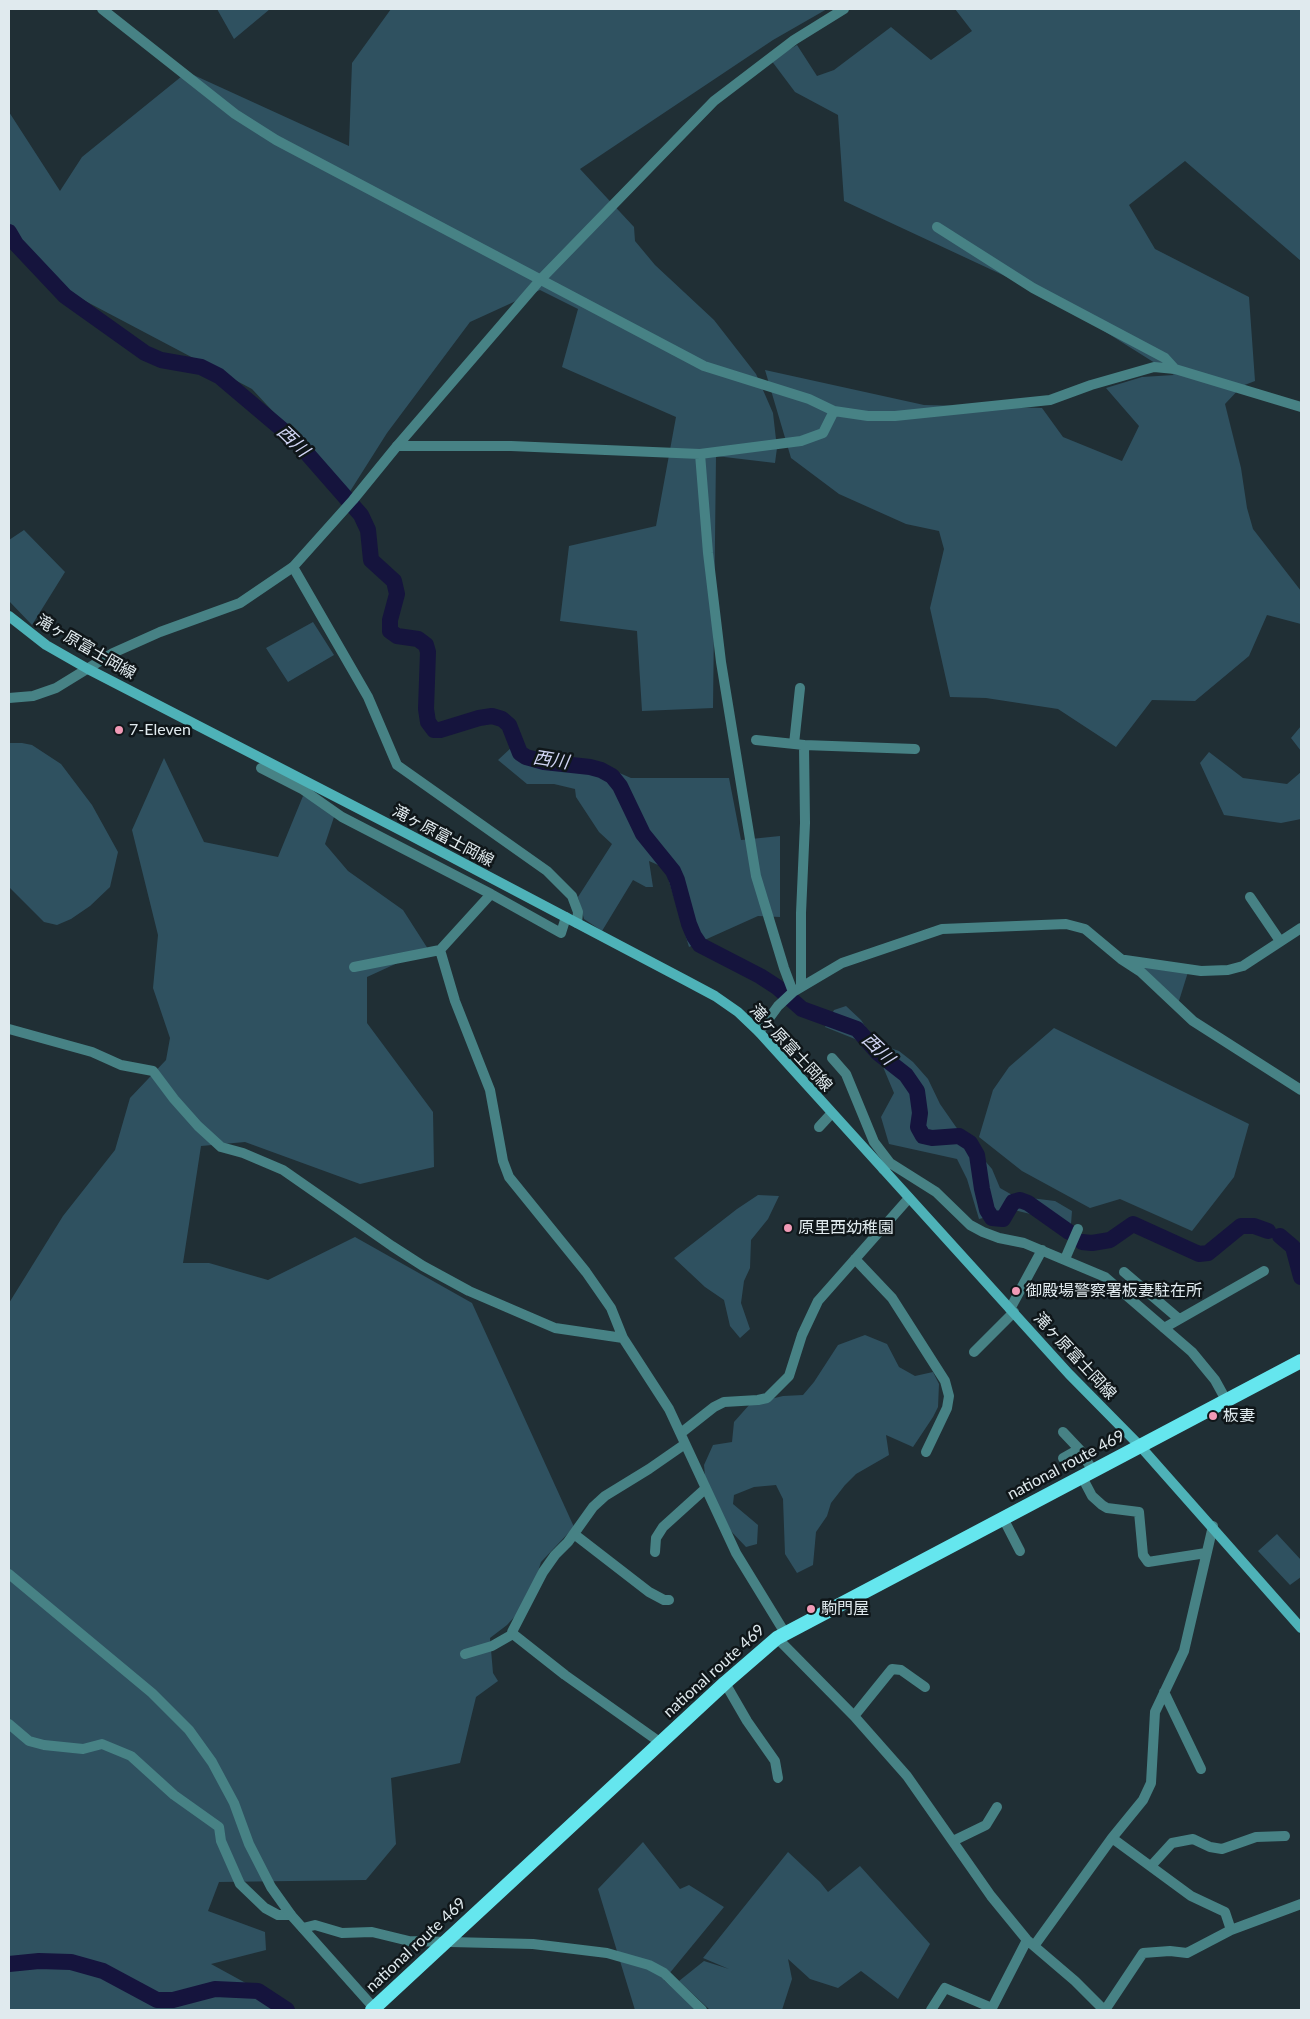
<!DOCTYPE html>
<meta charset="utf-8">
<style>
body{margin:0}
#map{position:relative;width:1310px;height:2019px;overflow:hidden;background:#202f35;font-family:Lato,sans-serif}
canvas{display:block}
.frame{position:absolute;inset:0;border:10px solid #e0eaee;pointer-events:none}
</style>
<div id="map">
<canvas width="1310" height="2019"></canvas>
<div class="frame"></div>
</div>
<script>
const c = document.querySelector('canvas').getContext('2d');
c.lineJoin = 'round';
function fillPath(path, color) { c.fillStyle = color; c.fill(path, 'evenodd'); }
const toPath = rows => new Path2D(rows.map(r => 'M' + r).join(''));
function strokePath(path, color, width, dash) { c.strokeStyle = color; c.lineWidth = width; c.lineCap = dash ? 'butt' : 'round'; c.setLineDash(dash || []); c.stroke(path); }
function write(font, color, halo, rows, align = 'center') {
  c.font = font + ' Lato,"Noto Sans JP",sans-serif'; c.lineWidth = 5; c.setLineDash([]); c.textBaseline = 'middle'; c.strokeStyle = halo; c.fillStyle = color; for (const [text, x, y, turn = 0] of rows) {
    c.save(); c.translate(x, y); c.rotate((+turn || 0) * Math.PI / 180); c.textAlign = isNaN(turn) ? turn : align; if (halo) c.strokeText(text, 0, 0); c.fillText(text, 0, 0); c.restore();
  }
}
fillPath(toPath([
 [217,9,270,9,234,39],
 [391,9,827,9,773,40,580,169,634,227,635,241,655,265,714,320,756,374,773,413,777,448,775,463,716,456,713,708,642,711,637,631,560,621,569,546,656,526,676,417,562,367,578,309,540,290,470,322,387,433,349,493,252,389,53,284,9,243,9,112,60,191,82,157,187,72,349,146,352,63],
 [955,9,1301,9,1301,261,1185,161,1129,205,1155,249,1249,297,1255,381,1242,386,1225,404,1241,468,1247,508,1253,529,1301,591,1301,624,1267,615,1249,656,1195,701,1152,700,1116,747,1058,709,986,698,950,697,930,608,944,549,939,531,906,524,839,494,791,458,765,370,924,405,1042,408,1063,437,1122,461,1139,426,1106,388,1142,377,1174,375,1050,297,844,201,838,115,795,92,771,60,797,45,817,76,834,70,891,27,931,60,972,31],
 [24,530,65,572,32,625,9,601,9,540],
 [313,622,334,655,288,682,266,648],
 [1301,726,1301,751,1291,738],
 [9,743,22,743,32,745,61,764,92,805,118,852,110,887,90,906,71,919,57,925,44,922,9,887],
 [512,747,535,757,594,762,631,778,729,778,741,840,780,836,780,917,758,916,689,947,665,868,649,861,653,887,646,887,633,880,602,931,584,919,578,897,612,844,599,832,576,797,575,789,554,784,527,784,498,760],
 [1209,752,1243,778,1287,784,1301,772,1301,819,1281,823,1224,815,1200,763],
 [164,758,204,842,278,857,303,796,336,811,325,844,348,871,403,910,428,949,367,977,367,1023,433,1112,434,1167,360,1184,245,1142,201,1146,183,1263,209,1263,268,1280,355,1237,472,1303,574,1527,541,1562,528,1602,507,1625,490,1638,493,1673,498,1681,476,1697,460,1763,391,1778,396,1844,366,1880,219,1882,208,1911,265,1932,266,1950,211,1964,295,2010,9,2010,9,1303,63,1216,115,1150,130,1098,166,1060,170,1038,153,988,158,935,132,830],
 [1133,963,1188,972,1178,1004],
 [846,1006,861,1020,876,1043,899,1051,913,1062,928,1079,940,1104,956,1127,992,1169,1000,1188,1014,1196,1055,1201,1072,1211,1071,1224,1014,1210,979,1219,967,1179,957,1159,889,1144,881,1117,894,1093,878,1055,855,1039,825,1027,834,1010],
 [1054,1028,1249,1124,1234,1177,1192,1231,1120,1199,1090,1208,1022,1171,979,1137,993,1090,1009,1067],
 [758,1195,779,1196,768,1219,751,1240,750,1268,744,1281,741,1303,750,1329,740,1338,730,1326,724,1300,705,1287,674,1258,737,1209],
 [865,1335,887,1344,899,1367,915,1376,933,1372,939,1384,938,1407,933,1417,913,1447,886,1435,889,1455,856,1474,845,1485,831,1503,827,1516,816,1532,813,1565,797,1573,785,1554,783,1499,776,1485,754,1487,734,1495,733,1504,758,1525,757,1544,746,1547,728,1528,705,1476,704,1465,713,1445,732,1442,734,1422,750,1404,783,1396,803,1395,814,1382,838,1345],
 [1277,1534,1301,1560,1301,1577,1290,1585,1258,1551],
 [643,1842,680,1889,689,1885,724,1907,664,1980,697,2010,635,2010,598,1889],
 [788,1852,820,1882,828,1892,860,1866,930,1944,898,1999,861,1971,838,1988,810,1979,788,1959,792,1979,782,2010,710,2010,679,1981,704,1961,729,1969,703,1958]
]), '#2f5160');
strokePath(toPath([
 [9,232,16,244,65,296,145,353,161,360,201,367,219,376,297,442,361,515,368,530,371,560,394,581,397,594,390,620,390,631,397,636,418,639,426,645,428,652,426,709,428,722,434,730,440,730,479,718,492,716,502,719,509,725,520,753,526,757,544,762,590,767,601,770,612,776,620,786,643,834,673,871,677,880,689,924,694,936,700,945,760,976,777,987,802,1009,857,1029,878,1053,906,1075,917,1091,920,1113,918,1127,923,1136,932,1138,959,1136,970,1143,977,1155,982,1189,987,1210,992,1218,1003,1219,1013,1202,1020,1200,1028,1203,1069,1232],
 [1280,1236,1293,1247,1301,1277],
 [1082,1242,1092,1243,1110,1240,1133,1224,1199,1254,1208,1253,1241,1226,1254,1226,1268,1231],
 [9,1964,39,1961,71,1962,103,1971,157,2000,173,2000,215,1989,258,1991,287,2010]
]), '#15143d', 16);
strokePath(toPath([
 [102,9,235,114,276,140,704,366,809,399,834,411,868,416,895,416,1050,400,1091,385,1154,367,1175,369,1301,407],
 [937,227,1033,288,1165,358,1175,369],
 [397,446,511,446,700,454,801,441,823,433,834,411],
 [700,454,708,553,721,662,756,876,784,968,793,992],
 [293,567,368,697,397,765,547,871,572,896,578,912,577,923],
 [756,740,804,745,805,823,801,913,801,987],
 [794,744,800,688],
 [804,745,915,749],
 [261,768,302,789,342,817,491,894,561,933,566,917],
 [1250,897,1280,941],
 [440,950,491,894],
 [1125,960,1201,971,1228,970,1243,966,1301,928],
 [354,967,440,950,455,1001,490,1090,503,1161,509,1177,586,1272,611,1308,623,1338,669,1409,736,1553,785,1633],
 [9,1029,92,1052,121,1065,153,1071,174,1099,198,1126,221,1147,243,1153,283,1170,392,1246,423,1266,469,1291,555,1328,623,1338],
 [759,1032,778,1006,793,992,842,963,942,929,1066,924,1085,929,1121,959,1141,972,1193,1021,1301,1090],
 [832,1058,846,1074,874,1142,890,1163],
 [819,1127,831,1114],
 [883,1169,890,1163,936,1192,970,1225,983,1232,999,1238,1024,1243,1105,1277,1192,1352,1215,1380,1226,1400],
 [855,1259,892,1298,945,1381,949,1396,947,1408,926,1452],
 [1065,1259,1078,1229],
 [1124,1272,1179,1319],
 [1010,1309,1042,1250],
 [1164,1328,1264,1271],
 [974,1352,1014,1312],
 [1063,1432,1080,1450,1093,1471],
 [681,1433,714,1407,724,1402,758,1400,767,1398,789,1376,802,1335,818,1301,909,1198],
 [1063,1458,1079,1449],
 [1082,1477,1092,1496,1102,1505,1107,1508,1139,1512,1143,1555,1148,1562,1206,1553],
 [1003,1518,1020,1551],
 [574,1534,649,1592,664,1600,669,1600],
 [655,1552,656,1538,663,1527,705,1489],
 [513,1634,565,1675,661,1743],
 [777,1638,854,1716,907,1776,991,1896,1027,1940,1075,1981,1104,2010],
 [465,1654,492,1646,513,1634,512,1632,543,1572,555,1555,568,1542,593,1507,605,1496,649,1469,685,1444],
 [725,1683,747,1721,775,1761,778,1778],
 [1164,1692,1201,1769],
 [854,1716,892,1669,901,1670,925,1687],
 [9,1724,29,1741,44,1745,83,1749,102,1744,131,1756,174,1795,219,1827,221,1841,240,1884,265,1908,278,1915,291,1915],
 [1112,1838,1191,1896,1225,1912,1231,1930],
 [953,1841,986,1825,997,1807],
 [1151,1866,1172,1843,1193,1839,1210,1847,1222,1849,1256,1837,1285,1836],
 [303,1928,315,1925,342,1933,372,1932,409,1941,533,1944,607,1953,649,1965,664,1973,702,2010],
 [1034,1946,1112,1838,1143,1800,1151,1783,1155,1712,1184,1651,1213,1526],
 [931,2010,945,1988,992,2008,1027,1940],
 [1105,2010,1143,1953,1170,1951,1187,1953,1231,1930,1301,1904]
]), '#478285', 10);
strokePath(toPath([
 [9,698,33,696,56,688,113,653,160,632,240,603,293,567,353,500,397,446,541,279,714,101,794,40,844,9],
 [9,1574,152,1693,189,1730,212,1762,234,1803,249,1844,271,1887,291,1915,374,2008]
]), '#478285', 10);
strokePath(toPath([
 [9,616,46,645,88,669,406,833,685,980,715,996,738,1012,759,1032,1069,1374,1140,1446,1301,1628]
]), '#4eb2b8', 10);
strokePath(toPath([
 [372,2010,725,1683,777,1638,1301,1361]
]), '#65e6ee', 14);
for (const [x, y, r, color] of [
 [119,730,5,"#f09ab6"],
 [788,1228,5,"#f09ab6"],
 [1016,1291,5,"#f09ab6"],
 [1213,1416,5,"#f09ab6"],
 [811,1609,5,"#f09ab6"]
]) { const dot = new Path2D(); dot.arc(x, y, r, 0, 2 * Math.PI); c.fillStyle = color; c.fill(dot); strokePath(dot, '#0f1619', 2); }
write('16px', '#e0eaee', '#0f1619', [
 ["滝ヶ原富士岡線",86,647,30],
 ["滝ヶ原富士岡線",443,836,28],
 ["滝ヶ原富士岡線",791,1048,47],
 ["滝ヶ原富士岡線",1075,1356,47],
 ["national route 469",1066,1465,-28],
 ["national route 469",714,1671,-42],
 ["national route 469",416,1945,-43]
]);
write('16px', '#e0eaee', '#0f1619', [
 ["7-Eleven",129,730],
 ["原里西幼稚園",798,1228],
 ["御殿場警察署板妻駐在所",1026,1291],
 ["板妻",1223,1416],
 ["駒門屋",821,1609]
], 'left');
write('italic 18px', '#d0d4f3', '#0f1619', [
 ["西川",293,441,44],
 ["西川",551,760,9],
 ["西川",878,1049,44]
]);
</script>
